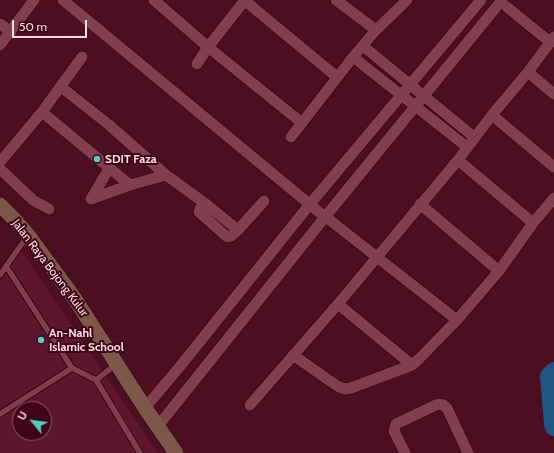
<!DOCTYPE html>
<style>
body{margin:0}
#map{position:relative;width:554px;height:453px;overflow:hidden;background:#4d0e22;font-family:Cabin,sans-serif}
canvas{display:block}
.north{position:absolute;left:12px;top:401px;width:40px;height:40px;box-sizing:border-box;background:#410219;border:1px solid #8b5b6b;border-radius:50%;rotate:299deg;font-size:11px;font-weight:700;line-height:16px;text-align:center;color:#fae1e5}
.north::after{content:'';display:block;margin:auto;width:14px;height:18px;background:#56cec2;clip-path:polygon(50% 0,100% 100%,50% 72%,0 100%)}
.scale{position:absolute;left:12px;top:20px;width:75px;height:18px;box-sizing:border-box;border:2px solid #fae1e5;border-top:0;padding-left:5px;font-size:12px;line-height:14px;white-space:nowrap;color:#fae1e5;-webkit-text-stroke:3px #410219;paint-order:stroke}
</style>
<div id="map">
<canvas width="554" height="453"></canvas>
<div class="north">U</div>
<div class="scale">50 m</div>
</div>
<script>
const c = document.querySelector('canvas').getContext('2d');
c.lineJoin = 'round';
function fillPath(path, color) { c.fillStyle = color; c.fill(path, 'evenodd'); }
const toPath = rows => new Path2D(rows.map(r => 'M' + r).join(''));
function strokePath(path, color, width, dash) { c.strokeStyle = color; c.lineWidth = width; c.lineCap = dash ? 'butt' : 'round'; c.setLineDash(dash || []); c.stroke(path); }
function write(font, color, halo, rows, align = 'center') {
  c.font = font + ' Cabin,sans-serif'; c.lineWidth = 4; c.setLineDash([]); c.textBaseline = 'middle'; c.strokeStyle = halo; c.fillStyle = color; for (const [text, x, y, turn = 0] of rows) {
    c.save(); c.translate(x, y); c.rotate((+turn || 0) * Math.PI / 180); c.textAlign = isNaN(turn) ? turn : align; if (halo) c.strokeText(text, 0, 0); c.fillText(text, 0, 0); c.restore();
  }
}
fillPath(toPath([
 [18,246,158,453,0,453,0,272],
 [20,409,44,409,44,433,20,433]
]), '#5d162d');
strokePath(toPath([
 [554,371,549,376,553,424,554,427]
]), '#1e5684', 18);
const lane = toPath([
 [6,266,72,368],
 [0,275,28,235],
 [96,380,140,453],
 [0,414,72,368,96,380,115,365]
]);
const street = toPath([
 [63,0,325,217],
 [154,0,208,47,302,123],
 [244,0,337,77],
 [336,0,376,30],
 [507,7,550,42],
 [0,24,11,32],
 [0,45,34,0],
 [363,46,474,137],
 [353,57,467,147],
 [197,64,208,47,245,0],
 [528,72,554,94],
 [61,87,108,124,166,175,206,204,238,230,264,201],
 [42,112,130,185],
 [492,115,554,167],
 [291,137,353,57,376,30,407,0],
 [458,160,533,223],
 [0,162,42,112,82,57],
 [0,169,33,200,49,209],
 [91,199,130,185,166,175],
 [91,199,110,167],
 [206,204,200,209,199,212,227,237,231,236,238,230],
 [420,204,499,271],
 [331,221,457,320],
 [338,304,412,365],
 [293,355,330,381,339,387,345,389,351,388,412,365,420,358,457,320,499,271,533,223,554,198],
 [250,405,338,304,458,160,492,115,528,72,554,37],
 [145,408,182,364,310,204,481,0],
 [158,426,325,217,502,0],
 [405,453,394,431,396,424,438,404,443,405,447,408,468,453]
]);
const secondary = toPath([
 [0,205,14,219,28,235,75,299,145,408,176,453]
]);
strokePath(lane, '#2a000d', 7);
strokePath(street, '#2a000d', 12);
strokePath(secondary, '#2a000d', 16);
strokePath(lane, '#813e4e', 5.5);
strokePath(street, '#813e4e', 11);
strokePath(secondary, '#7d5849', 15);
for (const [x, y, r, color] of [
 [97,159,4,"#56cec2"],
 [41,340,4,"#56cec2"]
]) { const dot = new Path2D(); dot.arc(x, y, r, 0, 2 * Math.PI); c.fillStyle = color; c.fill(dot); strokePath(dot, '#410219', 1.5); }
write('bold 12px', '#fae1e5', '#410219', [
 ["SDIT Faza",105,159],
 ["An-Nahl",49,333],
 ["Islamic School",49,347]
], 'left');
write('12px', '#fae1e5', '#410219', [
 ["Jalan Raya Bojong Kulur",50,268,53]
]);
</script>
